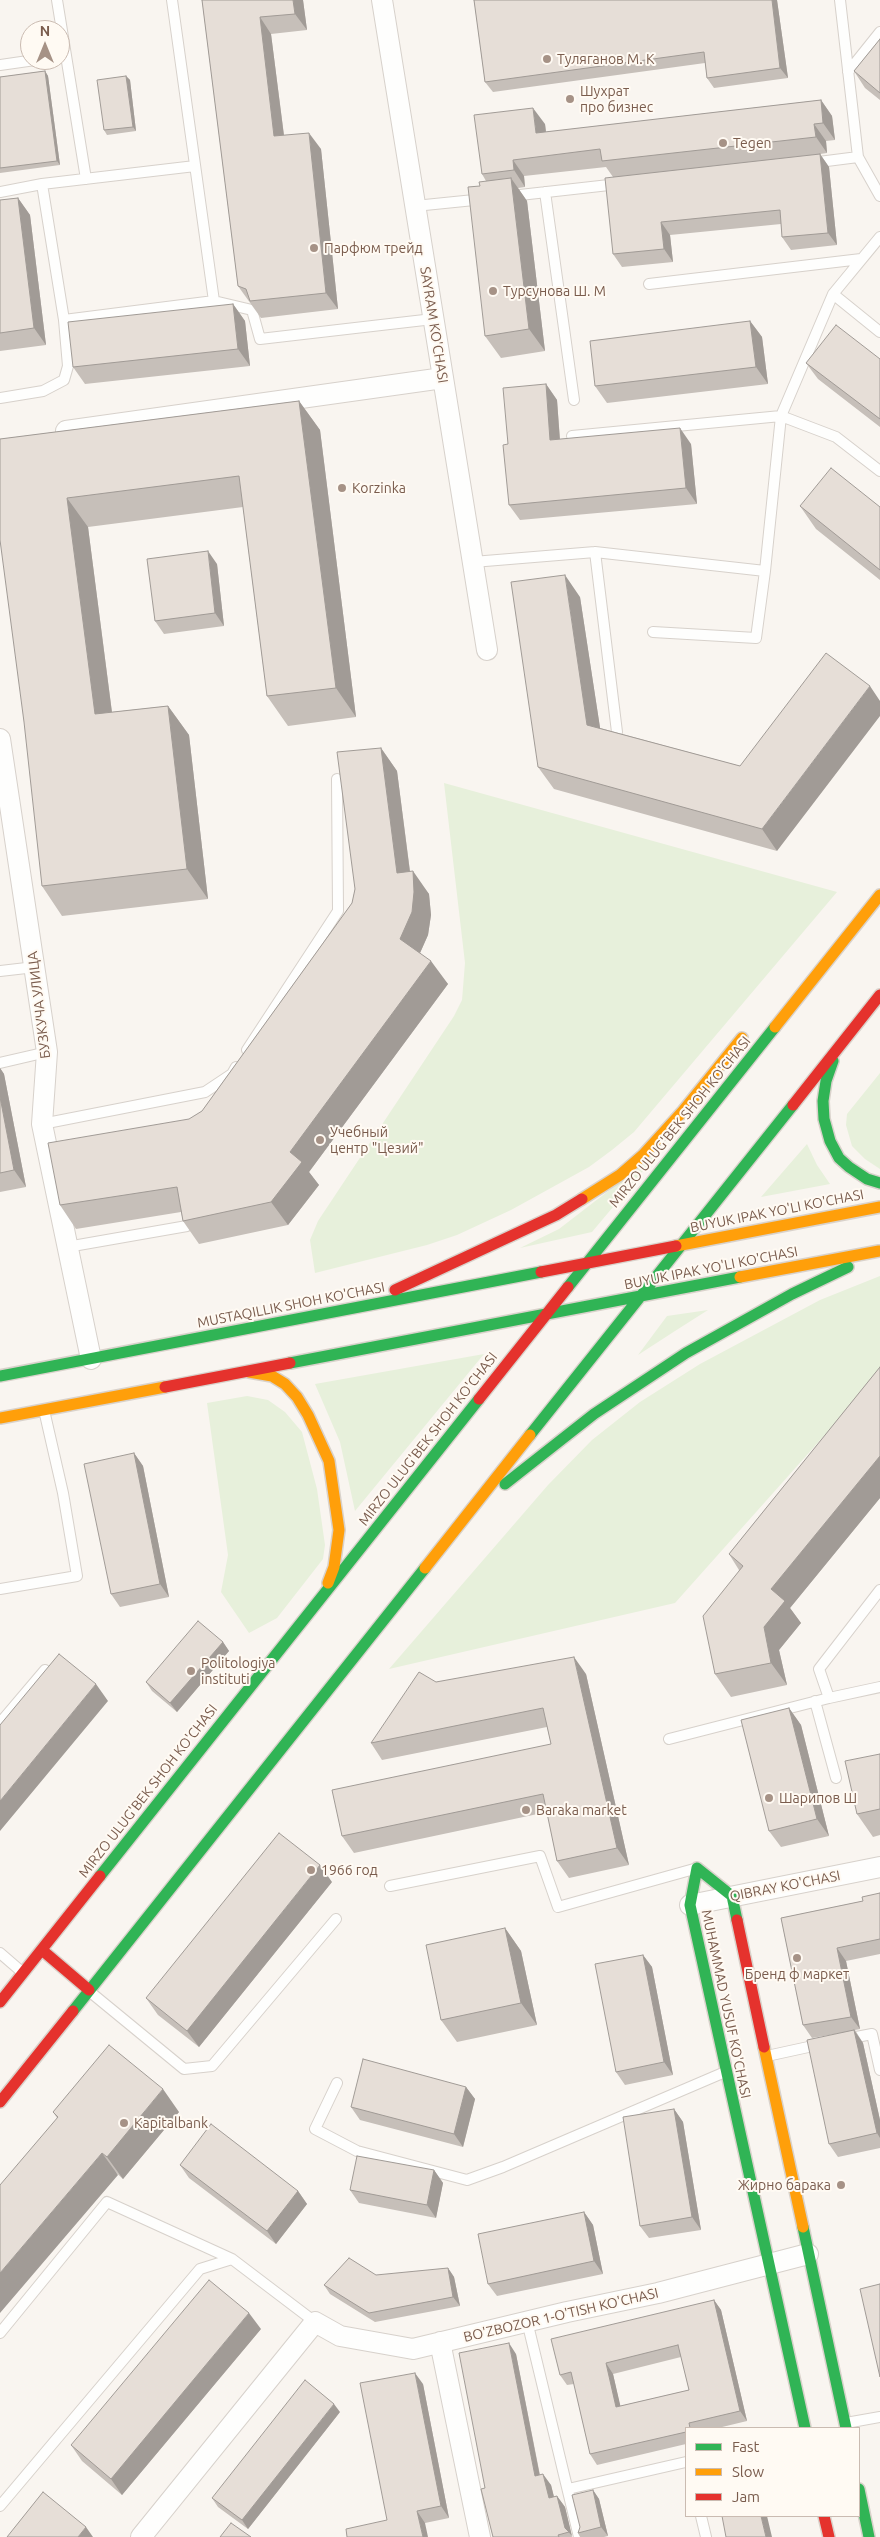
<!DOCTYPE html>
<meta charset="utf-8">
<style>
body{margin:0}
#map{position:relative;width:880px;height:2537px;overflow:hidden;background:#f9f5f0;font-family:Ubuntu,sans-serif}
canvas{display:block}
.legend{position:absolute;left:685px;top:2427px;width:175px;height:90px;box-sizing:border-box;background:#fffaf3;border:1px solid #cabbb1;margin:0;padding:6px 9px;list-style:none;font-size:15px;color:#7a5c4d}
.legend li{display:flex;align-items:center;gap:10px;height:25px}
.legend b{width:25px;border:1px solid #cabbb1}
.north{position:absolute;left:20px;top:20px;width:50px;height:50px;box-sizing:border-box;background:#fffaf3;border:1px solid #cabbb1;border-radius:50%;rotate:0deg;font-size:14px;font-weight:700;line-height:20px;text-align:center;color:#7a5c4d}
.north::after{content:'';display:block;margin:auto;width:18px;height:22px;background:#a69286;clip-path:polygon(50% 0,100% 100%,50% 72%,0 100%)}
</style>
<div id="map">
<canvas width="880" height="2537"></canvas>
<ul class="legend">
<li><b style="height:6px;background:#30b455"></b>Fast</li>
<li><b style="height:6px;background:#ff9f0a"></b>Slow</li>
<li><b style="height:6px;background:#e5322d"></b>Jam</li>
</ul>
<div class="north">N</div>
</div>
<script>
const c = document.querySelector('canvas').getContext('2d');
c.lineJoin = 'round';
function fillPath(path, color) { c.fillStyle = color; c.fill(path, 'evenodd'); }
const toPath = rows => new Path2D(rows.map(r => 'M' + r).join(''));
function strokePath(path, color, width, dash) { c.strokeStyle = color; c.lineWidth = width; c.lineCap = dash ? 'butt' : 'round'; c.setLineDash(dash || []); c.stroke(path); }
function write(font, color, halo, rows, align = 'center') {
  c.font = font + ' Ubuntu,sans-serif'; c.lineWidth = 4; c.setLineDash([]); c.textBaseline = 'middle'; c.strokeStyle = halo; c.fillStyle = color; for (const [text, x, y, turn = 0] of rows) {
    c.save(); c.translate(x, y); c.rotate((+turn || 0) * Math.PI / 180); c.textAlign = isNaN(turn) ? turn : align; if (halo) c.strokeText(text, 0, 0); c.fillText(text, 0, 0); c.restore();
  }
}
fillPath(toPath([
 [444,783,837,892,634,1132,612,1150,589,1167,511,1210,457,1235,427,1245,315,1273,310,1240,318,1221,454,1016,462,1000,465,963],
 [880,1073,880,1169,865,1159,852,1146,846,1125,847,1114],
 [807,1144,817,1165,830,1184,761,1197],
 [660,1151,592,1232,520,1248,559,1229],
 [880,1276,880,1373,675,1603,389,1669,548,1485,592,1440,640,1402,700,1364,820,1300],
 [708,1310,675,1331,638,1355,667,1316],
 [484,1354,355,1511,340,1442,315,1384],
 [247,1396,268,1400,285,1412,302,1432,317,1489,325,1545,323,1559,277,1618,249,1633,221,1592,228,1555,207,1403]
]), '#e7f0db');
const lane = toPath([
 [57,0,86,179],
 [172,0,214,301],
 [840,0,858,157,880,196],
 [0,65,35,60],
 [848,72,880,32],
 [811,163,858,157],
 [42,184,195,166],
 [0,192,42,184,64,320,214,301,252,310,260,339,433,319],
 [545,192,574,400],
 [511,196,618,184],
 [415,206,484,199],
 [649,284,861,259],
 [833,294,880,332],
 [0,398,43,391,64,380,68,366,64,320],
 [572,436,781,416,836,437,880,471],
 [595,552,617,732],
 [473,562,595,552,765,571,781,416,833,294,880,237],
 [653,632,756,638,765,571],
 [0,971,35,967],
 [247,1050,338,911,337,779],
 [0,1063,47,1052],
 [42,1124,205,1092,232,1074,236,1067],
 [67,1247,187,1226],
 [0,1589,77,1576,63,1493,44,1410],
 [829,1698,880,1687],
 [815,1701,836,1778],
 [0,1723,45,1670],
 [669,1739,829,1698,819,1669,880,1590],
 [390,1886,540,1856,558,1907,694,1869],
 [0,1953,22,1972],
 [89,1991,184,2069,212,2066,336,1919],
 [846,2039,872,2034,880,2070],
 [767,2056,822,2044],
 [337,2083,315,2129,357,2151,467,2180,503,2167,725,2072],
 [527,2321,579,2537],
 [0,2333,107,2202,232,2259,315,2322],
 [846,2423,880,2417],
 [568,2489,686,2462],
 [0,2506,200,2269,232,2259],
 [701,2516,706,2537]
]);
const street = toPath([
 [382,0,487,650],
 [66,431,443,378],
 [0,739,47,1052,42,1124,91,1359],
 [690,1905,880,1867],
 [440,2342,480,2537],
 [141,2537,315,2322,340,2336,413,2349,567,2312,658,2293,808,2254]
]);
const fast = toPath([
 [833,1061,826,1081,823,1101,824,1119,830,1141,839,1158,849,1167,867,1179,880,1183],
 [568,1287,775,1027],
 [290,1363,740,1277],
 [0,1376,541,1272],
 [530,1435,793,1105],
 [505,1484,594,1414,686,1353,792,1294,848,1267],
 [100,1876,479,1399],
 [737,1920,732,1896,697,1868,690,1905,805,2428],
 [73,2011,425,1568],
 [803,2227,846,2428],
 [859,2489,869,2537]
]);
const slow = toPath([
 [775,1027,880,895],
 [582,1199,620,1175,643,1155,683,1111,742,1038],
 [676,1246,880,1207],
 [740,1277,879,1251],
 [249,1372,272,1376,285,1384,297,1397,308,1415,329,1461,339,1530,334,1567,328,1583],
 [0,1418,165,1387],
 [425,1568,530,1435],
 [764,2047,803,2227]
]);
const jam = toPath([
 [793,1105,880,995],
 [541,1272,676,1246],
 [395,1290,556,1215,582,1199],
 [165,1387,290,1363],
 [479,1399,568,1287],
 [737,1920,764,2047],
 [42,1950,89,1990],
 [0,2002,100,1876],
 [0,2102,73,2011],
 [824,2516,829,2537]
]);
strokePath(lane, '#d7d1cb', 12);
strokePath(street, '#d7d1cb', 22);
strokePath(fast, '#d9d2cb', 14);
strokePath(slow, '#d9d2cb', 14);
strokePath(jam, '#d9d2cb', 14);
strokePath(lane, '#fefefd', 10);
strokePath(street, '#fefefd', 20);
strokePath(fast, '#30b455', 11);
strokePath(slow, '#ff9f0a', 11);
strokePath(jam, '#e5322d', 11);
fillPath(toPath([
 [202,0,303,0,307,30,271,34,284,135,321,149,338,309,261,318,238,286],
 [474,0,777,0,788,78,714,88,707,78,705,63,493,92,485,82],
 [880,39,880,100,865,88,854,71],
 [45,71,48,76,60,165,0,173,0,77],
 [126,76,130,80,136,131,107,135,104,130],
 [821,100,832,116,835,140,826,141,827,153,820,154,829,167,837,245,791,250,782,237,781,224,670,235,673,262,622,267,613,254,613,177,606,167,524,176,525,187,518,188,527,201,545,351,501,358,485,336,480,186,486,181,482,174,545,124,546,132],
 [18,198,30,215,46,345,0,351,0,200],
 [233,304,245,321,250,366,85,384,73,367],
 [750,321,762,337,768,384,607,403,595,386],
 [880,359,880,427,818,379,806,363],
 [546,384,557,400,560,439,691,444,697,504,520,520,509,505,508,444],
 [299,401,320,430,356,717,288,726,267,696,243,507,88,527,112,712,168,706,189,735,208,899,62,916,42,886,0,439],
 [800,506,880,507,880,580,816,529],
 [217,564,224,626,164,634,155,621],
 [580,597,600,728,740,766,777,851,554,789,538,767],
 [381,748,397,771,410,871,429,894,431,915,428,935,420,953,448,984,309,1172,319,1185,288,1225,199,1244,183,1221,181,1212,76,1229,60,1205,202,1111,352,903,355,889],
 [0,1068,4,1074,26,1187,0,1192],
 [880,1367,880,1498,790,1608,801,1623,779,1650,787,1685,731,1697,715,1674,739,1570,729,1554],
 [134,1453,143,1466,169,1597,120,1607,111,1594],
 [223,1642,229,1651,177,1712,152,1691,146,1682],
 [586,1674,629,1865,569,1878,557,1861,547,1812,354,1853,342,1836,551,1744,547,1727,382,1760,371,1743,436,1682],
 [789,1708,801,1725,829,1836,781,1847,769,1831],
 [880,1754,880,1835,873,1837,857,1814],
 [332,1882,199,2047,158,2015,146,1998],
 [880,1893,880,1954,846,1961,860,2029,855,2030,863,2043,880,2120,880,2148,838,2157,829,2144,841,2033,812,2038,803,2025,781,1918,863,1901],
 [505,1928,521,1951,537,2025,457,2042,441,2020],
 [643,1955,652,1967,673,2075,625,2085,616,2072],
 [466,2087,475,2099,463,2147,360,2120,351,2107],
 [674,2109,683,2122,701,2230,649,2238,640,2226],
 [53,2112,179,2112,123,2179,57,2118],
 [180,2165,298,2191,307,2204,276,2244,189,2178],
 [434,2170,443,2183,436,2218,359,2203,350,2190],
 [584,2212,593,2225,603,2274,497,2296,488,2284],
 [448,2268,454,2277,460,2306,375,2322,330,2294,324,2285],
 [714,2300,721,2310,747,2421,718,2428,686,2428,686,2444,597,2465,590,2454,574,2384,567,2385,560,2375],
 [681,2357,689,2390,620,2406,613,2374],
 [261,2329,122,2495,82,2461,71,2445],
 [516,2354,540,2475,551,2485,554,2497,557,2496,565,2507,572,2537,493,2537,485,2488],
 [423,2384,449,2518,425,2523,387,2520],
 [340,2412,248,2529,218,2507,212,2498],
 [593,2490,599,2499,608,2536,604,2537,580,2537,578,2533]
]), '#c6bfb9');
fillPath(toPath([
 [293,0,303,0,307,30,295,14],
 [772,0,777,0,788,78,780,68],
 [260,17,271,34,286,152,274,136],
 [45,71,48,76,60,165,57,161],
 [126,76,130,80,136,131,133,127],
 [821,100,832,116,835,140,823,123],
 [533,108,545,124,548,150,536,133],
 [814,124,826,141,827,153,816,137],
 [309,133,321,149,338,309,326,293],
 [820,154,829,167,837,245,828,233],
 [513,160,524,176,525,187,514,170],
 [511,178,527,201,545,351,529,329],
 [18,198,30,215,46,345,34,328],
 [661,222,670,235,673,262,664,249],
 [233,304,245,321,250,366,238,349],
 [750,321,762,337,768,384,756,367],
 [546,384,557,400,561,456,550,440],
 [299,401,320,430,356,717,336,688],
 [680,428,691,444,697,504,686,488],
 [67,498,88,527,116,744,95,714],
 [208,551,217,564,224,626,215,613],
 [565,575,580,597,603,747,587,725],
 [870,686,880,701,880,716,777,851,762,829],
 [168,706,189,735,208,899,187,869],
 [381,748,397,771,413,896,397,873],
 [413,871,429,894,431,915,428,935,416,962,400,939],
 [431,961,448,984,309,1172,319,1185,288,1225,271,1202,290,1152],
 [0,1068,4,1074,26,1187,14,1170,0,1097],
 [134,1453,143,1466,169,1597,160,1584],
 [880,1456,880,1498,790,1608,801,1623,779,1650,787,1685,771,1663,764,1627,771,1589],
 [223,1642,229,1651,177,1712,170,1703],
 [574,1657,586,1674,629,1865,617,1848],
 [96,1684,108,1701,0,1831,0,1801],
 [789,1708,801,1725,829,1836,817,1819],
 [320,1865,332,1882,199,2047,187,2031],
 [505,1928,521,1951,537,2025,521,2003],
 [837,1948,846,1961,860,2029,851,2017],
 [643,1955,652,1967,673,2075,664,2062],
 [854,2030,863,2043,880,2120,880,2138,877,2133],
 [466,2087,475,2099,463,2147,454,2134],
 [163,2089,179,2112,123,2179,107,2157],
 [674,2109,683,2122,701,2230,692,2217],
 [102,2153,118,2175,0,2313,0,2273],
 [434,2170,443,2183,436,2218,427,2205],
 [298,2191,307,2204,276,2244,267,2231],
 [584,2212,593,2225,603,2274,594,2261],
 [448,2268,454,2277,460,2306,453,2297],
 [714,2300,721,2310,747,2421,740,2411],
 [249,2313,261,2329,122,2495,111,2479],
 [509,2343,516,2354,542,2487,535,2476],
 [606,2363,613,2374,623,2417,616,2407],
 [415,2373,423,2384,449,2518,441,2506],
 [334,2404,340,2412,248,2529,242,2520],
 [543,2474,551,2485,557,2509,549,2498],
 [593,2490,599,2499,608,2536,601,2527],
 [557,2496,565,2507,572,2536,565,2528],
 [417,2511,425,2523,428,2537,423,2537],
 [761,2516,767,2516,772,2537,766,2537],
 [86,2527,93,2537,78,2537]
]), '#a19b96');
const building = toPath([
 [202,0,293,0,295,14,260,17,274,136,309,133,326,293,250,301,246,289,238,286,202,0],
 [474,0,772,0,780,68,707,78,704,52,485,82,474,0],
 [880,39,880,93,854,71,880,39],
 [45,71,57,161,0,168,0,77,45,71],
 [126,76,133,127,104,130,97,80,126,76],
 [821,100,823,123,814,124,816,137,602,161,600,149,513,160,514,170,482,174,474,115,533,108,536,133,821,100],
 [820,154,828,233,782,237,780,210,661,222,664,249,613,254,605,178,820,154],
 [511,178,529,329,485,336,468,187,480,186,479,182,511,178],
 [18,198,34,328,0,333,0,200,18,198],
 [233,304,238,349,73,367,68,322,233,304],
 [750,321,756,367,595,386,590,341,750,321],
 [836,325,880,359,880,419,806,363,836,325],
 [546,384,550,440,680,428,686,488,509,505,503,445,508,444,503,388,546,384],
 [299,401,336,688,267,696,239,476,67,498,95,714,168,706,187,869,42,886,24,722,0,540,0,439,299,401],
 [831,468,880,507,880,570,800,506,831,468],
 [208,551,215,613,155,621,147,559,208,551],
 [565,575,587,725,740,766,826,653,870,686,762,829,538,767,511,582,565,575],
 [381,748,397,873,413,871,414,892,412,912,400,939,431,961,290,1152,302,1162,271,1202,183,1221,177,1187,60,1205,48,1143,189,1119,202,1111,352,903,355,889,337,752,381,748],
 [0,1097,14,1170,0,1173,0,1097],
 [880,1367,880,1456,771,1589,785,1601,764,1627,771,1663,715,1674,703,1616,743,1566,729,1554,880,1367],
 [134,1453,160,1584,111,1594,84,1464,134,1453],
 [198,1621,223,1642,170,1703,146,1682,198,1621],
 [59,1654,96,1684,0,1801,0,1725,59,1654],
 [574,1657,617,1848,557,1861,543,1794,342,1836,332,1790,551,1744,543,1708,371,1743,419,1672,436,1682,574,1657],
 [789,1708,817,1819,769,1831,741,1720,789,1708],
 [880,1754,880,1809,857,1814,845,1761,880,1754],
 [279,1833,320,1865,187,2031,146,1998,279,1833],
 [880,1893,880,1939,837,1948,851,2017,803,2025,781,1918,863,1901,862,1897,880,1893],
 [505,1928,521,2003,441,2020,426,1945,505,1928],
 [643,1955,664,2062,616,2072,595,1964,643,1955],
 [854,2030,877,2133,829,2144,807,2040,854,2030],
 [109,2045,163,2089,107,2157,102,2153,0,2273,0,2185,58,2117,53,2112,109,2045],
 [363,2059,466,2087,454,2134,351,2107,363,2059],
 [674,2109,692,2217,640,2226,623,2117,674,2109],
 [211,2124,298,2191,267,2231,180,2165,211,2124],
 [357,2156,434,2170,427,2205,350,2190,357,2156],
 [584,2212,594,2261,488,2284,478,2234,584,2212],
 [349,2258,376,2275,448,2268,453,2297,369,2313,324,2285,349,2258],
 [209,2280,249,2313,111,2479,71,2445,209,2280],
 [880,2284,880,2377,860,2289,880,2284],
 [714,2300,740,2411,689,2423,690,2428,686,2428,686,2432,590,2454,571,2372,560,2375,551,2339,714,2300],
 [678,2345,689,2390,616,2407,606,2363,678,2345],
 [509,2343,535,2476,543,2474,549,2498,557,2496,565,2528,569,2532,558,2535,559,2537,493,2537,481,2489,485,2488,459,2353,509,2343],
 [415,2373,441,2506,417,2511,423,2537,347,2537,346,2529,387,2520,360,2383,415,2373],
 [305,2380,334,2404,242,2520,212,2498,305,2380],
 [593,2490,601,2527,578,2533,580,2527,572,2495,593,2490],
 [43,2492,86,2527,78,2537,7,2537,43,2492],
 [722,2516,761,2516,766,2537,726,2537,722,2516],
 [231,2523,251,2537,220,2537,231,2523]
]);
fillPath(building, '#e6ded7');
strokePath(building, '#a19b96', 1);
for (const [x, y, r, color] of [
 [547,59,5,"#a69286"],
 [570,99,5,"#a69286"],
 [723,143,5,"#a69286"],
 [314,248,5,"#a69286"],
 [493,291,5,"#a69286"],
 [342,488,5,"#a69286"],
 [320,1140,5,"#a69286"],
 [191,1671,5,"#a69286"],
 [769,1798,5,"#a69286"],
 [526,1810,5,"#a69286"],
 [311,1870,5,"#a69286"],
 [797,1958,5,"#a69286"],
 [124,2123,5,"#a69286"],
 [841,2185,5,"#a69286"]
]) { const dot = new Path2D(); dot.arc(x, y, r, 0, 2 * Math.PI); c.fillStyle = color; c.fill(dot); strokePath(dot, '#fffaf3', 2); }
write('14px', '#7a5c4d', '#fffaf3', [
 ["Туляганов М. К",557,59],
 ["Шухрат",580,91],
 ["про бизнес",580,107],
 ["Tegen",733,143],
 ["Парфюм трейд",324,248],
 ["Турсунова Ш. М",503,291],
 ["Korzinka",352,488],
 ["Учебный",330,1132],
 ["центр \"Цезий\"",330,1148],
 ["Politologiya",201,1663],
 ["instituti",201,1679],
 ["Шарипов Ш",779,1798],
 ["Baraka market",536,1810],
 ["1966 год",321,1870],
 ["Бренд ф маркет",797,1974,"center"],
 ["Kapitalbank",134,2123],
 ["Жирно барака",831,2185,"right"]
], 'left');
write('14px', '#7a5c4d', '#fffaf3', [
 ["SAYRAM KO'CHASI",434,325,81],
 ["БУЗКУЧА УЛИЦА",39,1005,-97],
 ["MIRZO ULUG'BEK SHOH KO'CHASI",680,1122,-51],
 ["BUYUK IPAK YO'LI KO'CHASI",777,1211,-11],
 ["BUYUK IPAK YO'LI KO'CHASI",711,1268,-11],
 ["MUSTAQILLIK SHOH KO'CHASI",291,1305,-11],
 ["MIRZO ULUG'BEK SHOH KO'CHASI",428,1439,-52],
 ["MIRZO ULUG'BEK SHOH KO'CHASI",148,1791,-52],
 ["QIBRAY KO'CHASI",785,1886,-11],
 ["MUHAMMAD YUSUF KO'CHASI",726,2004,78],
 ["BO'ZBOZOR 1-O'TISH KO'CHASI",561,2315,-13]
]);
</script>
